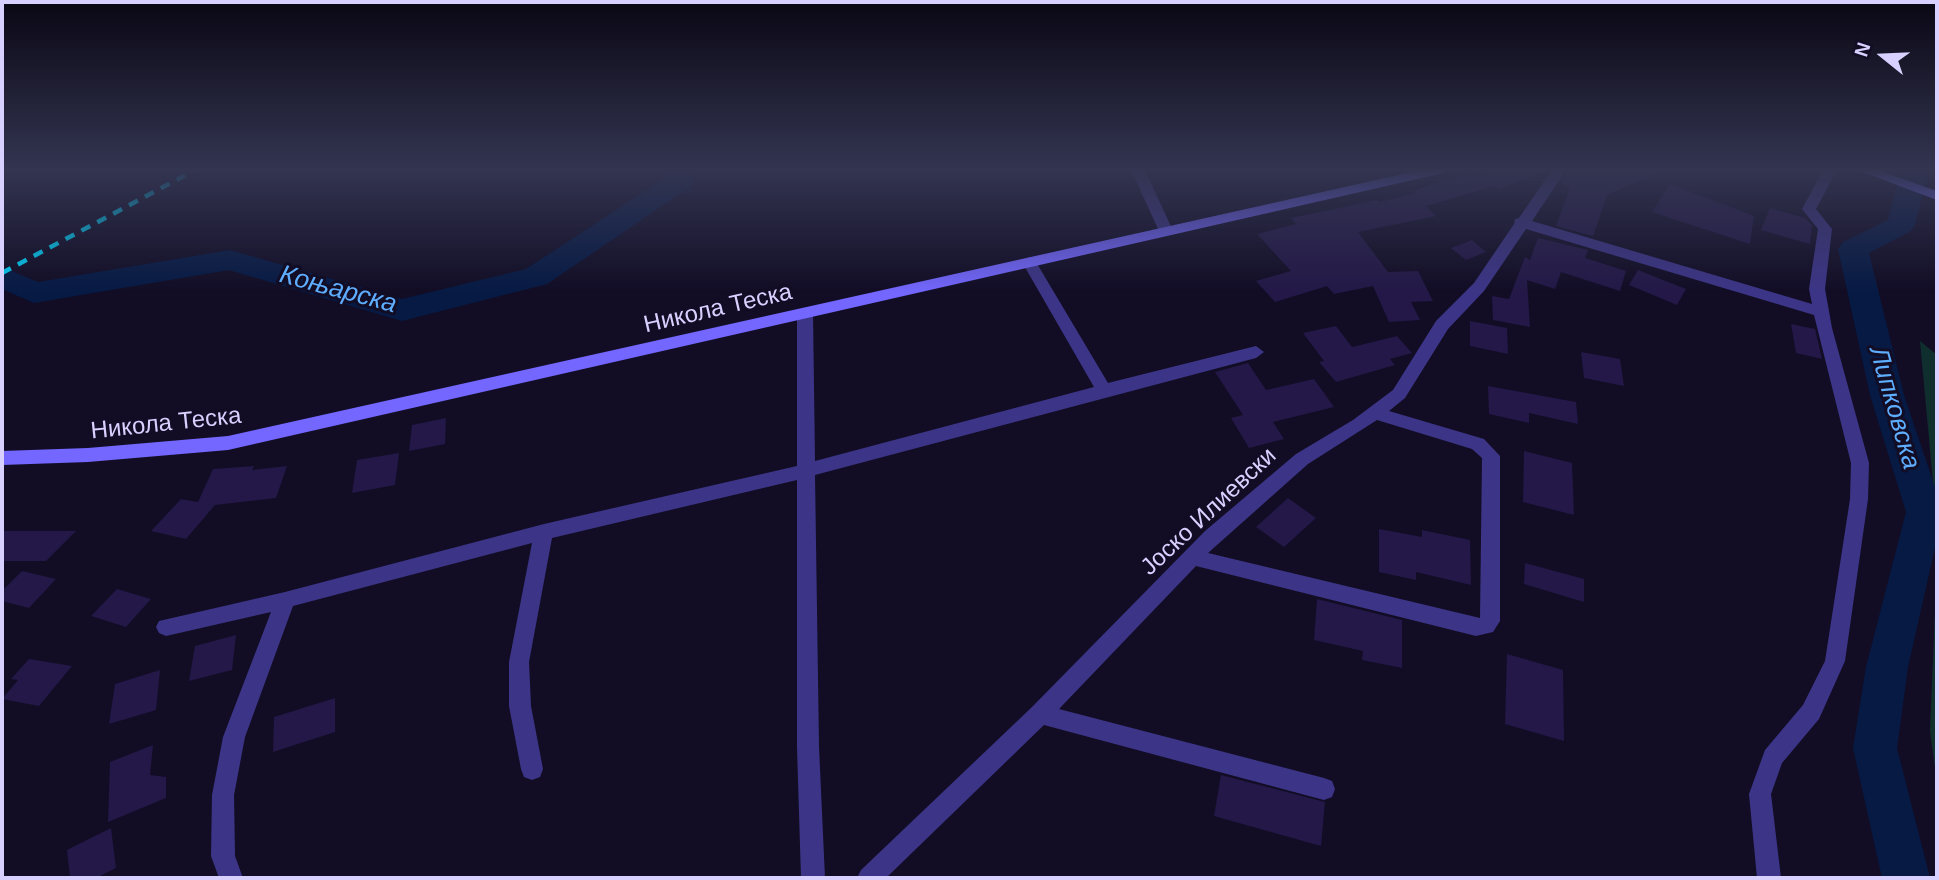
<!DOCTYPE html>
<meta charset="utf-8">
<style>
body{margin:0}
#map{position:relative;width:1939px;height:880px;overflow:hidden;background:#120d25;font-family:Arial,sans-serif}
canvas{display:block}
.frame{position:absolute;inset:0;border:4px solid #d8d0ff;pointer-events:none}
.north{position:absolute;left:1848px;top:21px;width:70px;height:70px;-webkit-text-stroke:5px #120d25;paint-order:stroke;rotate:288deg;font-size:19px;font-weight:700;line-height:28px;text-align:center;color:#d8d0ff}
.north::after{content:'';display:block;margin:auto;width:24px;height:32px;background:#d8d0ff;clip-path:polygon(50% 0,100% 100%,50% 72%,0 100%)}
</style>
<div id="map">
<canvas width="1939" height="880"></canvas>
<div class="frame"></div>
<div class="north">N</div>
</div>
<script>
const c = document.querySelector('canvas').getContext('2d');
c.lineJoin = 'round';
function fillPath(path, color) { c.fillStyle = color; c.fill(path, 'evenodd'); }
const toPath = rows => new Path2D(rows.map(r => 'M' + r).join(''));
function strokePath(path, color, width, dash) { c.strokeStyle = color; c.lineWidth = width; c.lineCap = dash ? 'butt' : 'round'; c.setLineDash(dash || []); c.stroke(path); }
function write(font, color, halo, rows, align = 'center') {
  c.font = font + ' Arial,sans-serif'; c.lineWidth = 6; c.setLineDash([]); c.textBaseline = 'middle'; c.strokeStyle = halo; c.fillStyle = color; for (const [text, x, y, turn = 0] of rows) {
    c.save(); c.translate(x, y); c.rotate((+turn || 0) * Math.PI / 180); c.textAlign = isNaN(turn) ? turn : align; if (halo) c.strokeText(text, 0, 0); c.fillText(text, 0, 0); c.restore();
  }
}
fillPath(toPath([
 [1920,341,1937,355,1937,526],
 [1937,563,1937,783,1930,731]
]), '#0f2f2f');
fillPath(toPath([
 [662,170,690,170,694,181,690,187,547,284,402,321,229,270,34,303,2,289,2,267,38,282,230,250,402,299,526,269,665,178,662,170],
 [1901,170,1929,170,1915,225,1911,231,1869,253,1904,395,1937,493,1937,539,1908,667,1897,748,1930,878,1882,878,1853,748,1866,667,1906,512,1870,395,1838,249,1843,242,1888,220,1901,170]
]), '#061a44');
fillPath(toPath([
 [1493,170,1549,170,1499,189,1495,186,1426,206,1436,216,1358,232,1388,272,1418,271,1433,301,1411,302,1420,320,1389,322,1373,286,1334,294,1327,286,1275,302,1256,281,1291,271,1257,234,1296,224,1291,218,1377,200,1380,202,1416,193,1413,191,1440,182,1471,175,1474,178],
 [1569,170,1663,170,1607,195,1593,236,1556,226,1570,188,1561,182],
 [1670,184,1754,216,1750,244,1652,212],
 [1770,208,1805,218,1812,225,1810,244,1761,230],
 [1538,238,1588,250,1585,258,1626,271,1620,291,1561,272,1555,289,1527,280,1530,327,1493,320,1492,296,1509,299,1525,257,1530,260],
 [1472,240,1486,252,1466,260,1451,248],
 [1638,270,1686,289,1677,305,1629,285],
 [1470,321,1507,328,1508,354,1470,346],
 [1791,324,1815,329,1822,359,1796,353],
 [1336,326,1352,347,1397,336,1412,353,1390,359,1395,365,1336,382,1319,362,1324,361,1303,333],
 [1581,352,1620,359,1624,386,1584,378],
 [1248,363,1266,390,1314,379,1334,407,1273,422,1284,439,1249,448,1231,418,1243,415,1215,372],
 [1488,386,1576,402,1578,424,1529,413,1529,423,1489,414],
 [446,418,445,444,409,451,412,425],
 [1524,451,1572,463,1574,515,1523,502],
 [399,453,395,485,352,493,357,460],
 [254,466,252,470,287,466,276,498,215,505,186,539,151,531,181,499,198,502,213,469],
 [1288,498,1316,518,1284,547,1256,527],
 [1379,529,1422,537,1422,530,1470,540,1471,585,1416,572,1416,580,1379,572],
 [2,531,76,531,46,561,2,561],
 [1525,563,1584,579,1584,602,1524,584],
 [22,571,56,579,29,608,2,601,2,591],
 [117,589,151,599,126,627,91,616],
 [1317,599,1402,620,1402,668,1362,660,1363,651,1314,640],
 [236,635,232,670,189,681,195,646],
 [1507,654,1563,670,1564,741,1505,724],
 [29,659,72,666,39,706,2,699,18,680,11,679],
 [160,670,156,710,109,724,115,684],
 [335,698,335,732,273,752,274,717],
 [153,745,150,775,166,777,166,798,108,822,110,762],
 [1221,775,1325,802,1321,846,1214,816],
 [111,828,116,868,96,878,70,878,67,850]
]), '#231847');
fillPath(toPath([
 [1131,170,1145,170,1173,231,1171,234,1166,236,1159,231,1131,170],
 [1552,170,1566,170,1532,221,1812,304,1809,289,1818,229,1802,209,1823,170,1837,170,1816,209,1832,229,1825,289,1832,328,1869,463,1868,499,1845,661,1819,719,1782,763,1771,794,1781,878,1757,878,1749,794,1765,750,1803,705,1825,661,1850,499,1851,463,1814,315,1526,229,1484,291,1448,329,1405,398,1389,411,1484,439,1500,456,1500,621,1493,632,1476,636,1196,566,1059,709,1324,778,1332,781,1335,789,1332,797,1324,800,1044,725,886,878,857,878,861,870,1032,707,1205,531,1296,454,1353,420,1393,390,1436,321,1474,283,1514,224,1515,219,1519,218,1552,170],
 [1377,420,1472,449,1482,458,1480,618,1208,553,1308,464,1377,420],
 [1029,257,1036,262,1108,383,1256,346,1264,352,1256,358,815,475,819,747,825,878,801,878,797,747,797,480,552,538,529,662,531,706,543,769,540,777,532,780,524,777,521,769,509,706,509,662,532,543,293,606,245,737,234,795,235,856,243,878,219,878,211,856,212,795,223,737,271,612,166,636,159,633,156,627,159,621,285,592,544,524,797,466,797,313,805,308,813,313,815,461,1094,387,1022,262,1029,257]
]), '#3c3587');
fillPath(toPath([
 [1421,170,1446,170,1439,174,228,450,88,462,2,465,2,451,88,448,228,436,1421,170],
 [1857,170,1877,170,1937,191,1937,200,1857,170]
]), '#7367ff');
strokePath(toPath([
 [2,273,195,170]
]), '#00d6fb', 4.5, [10, 8]);
const sky = c.createLinearGradient(0, 0, 0, 293);
sky.addColorStop(0, '#0a0714');
sky.addColorStop(0.58, '#333551');
sky.addColorStop(1, '#33355100');
c.fillStyle = sky;
c.fillRect(0, 0, 1939, 293);
write('24px', '#d8d0ff', '#120d25', [
 ["Никола Теска",718,309,-13],
 ["Никола Теска",166,424,-6],
 ["Јоско Илиевски",1209,512,-43]
]);
write('italic 26px', '#5eadff', '#120d25', [
 ["Коњарска",338,290,15],
 ["Липковска",1894,408,74]
]);
</script>
